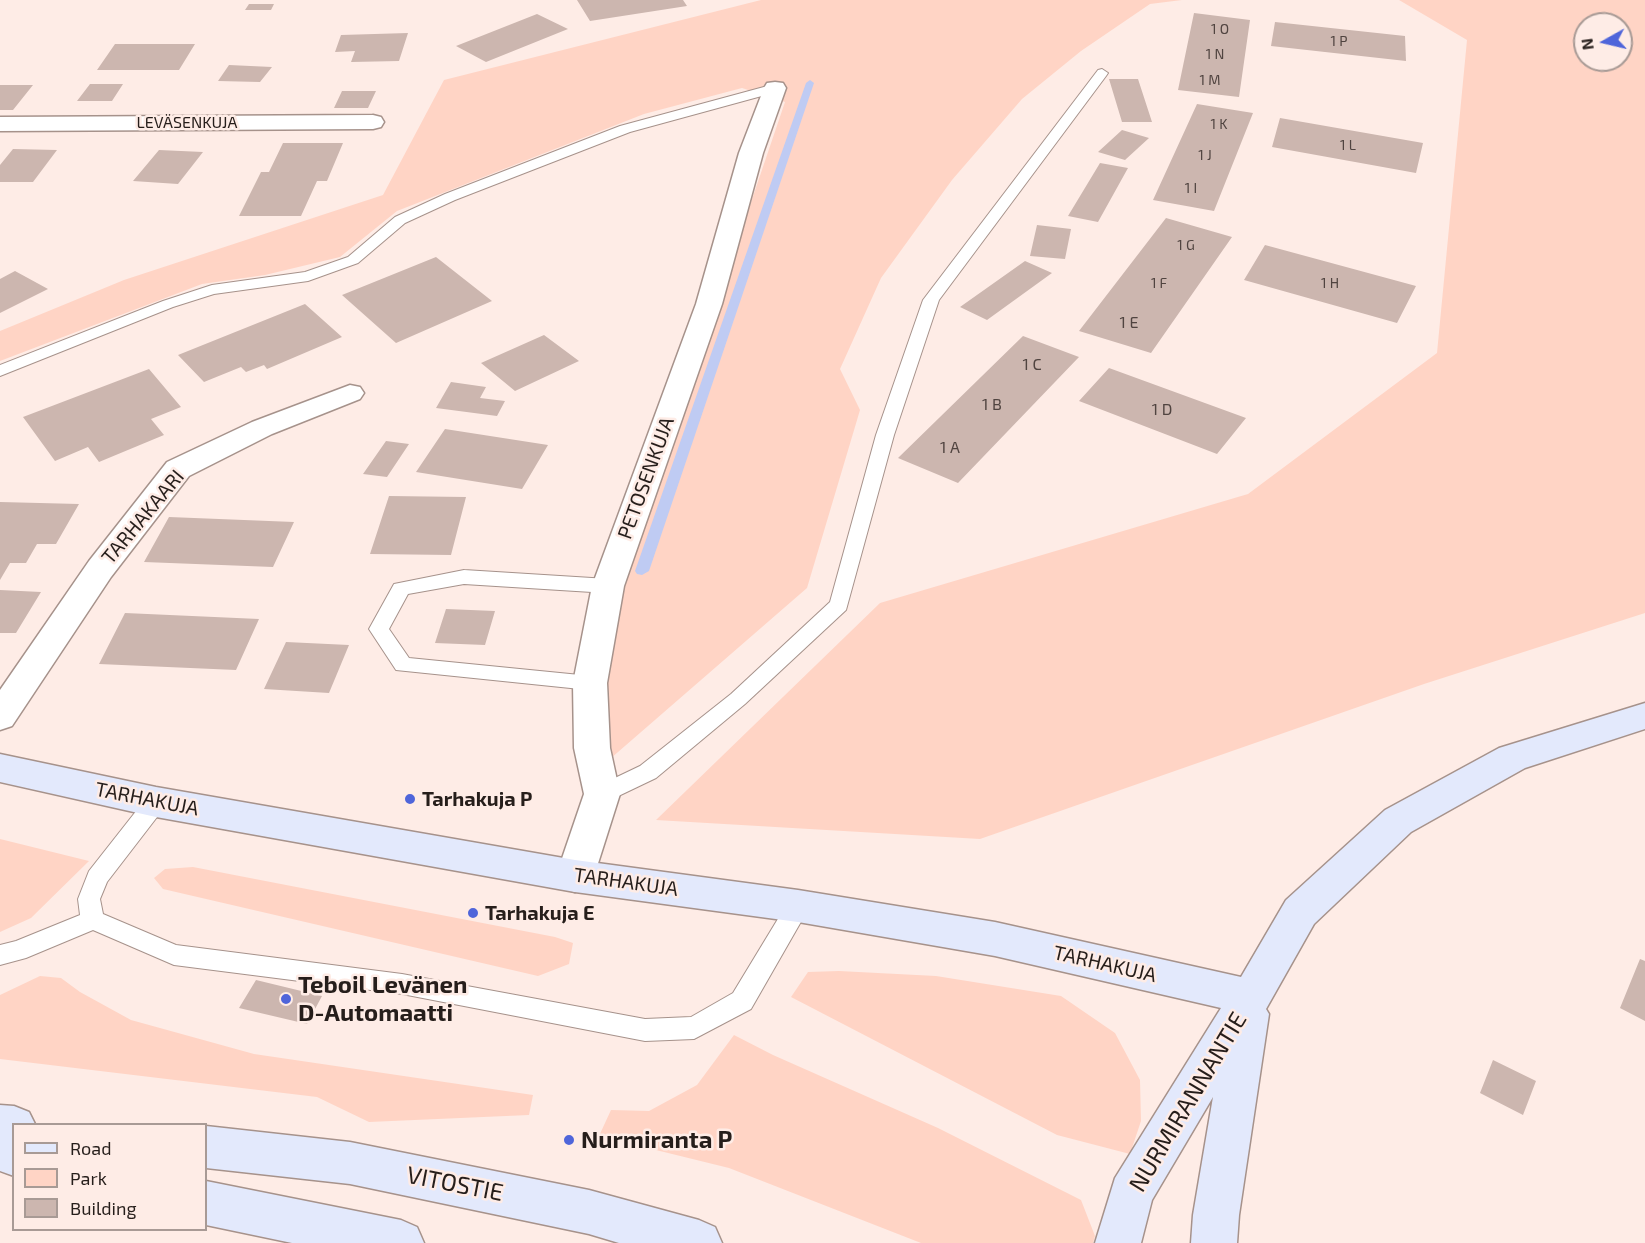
<!DOCTYPE html>
<meta charset="utf-8">
<style>
body{margin:0}
#map{position:relative;width:1645px;height:1243px;overflow:hidden;background:#feece6;font-family:"Exo 2",sans-serif}
canvas{display:block}
.legend{position:absolute;left:12px;top:1123px;width:195px;height:108px;box-sizing:border-box;background:#feece6;border:2px solid #a89a95;margin:0;padding:8px 10px;list-style:none;font-size:18px;color:#261e1b}
.legend li{display:flex;align-items:center;gap:12px;height:30px}
.legend b{width:30px;border:2px solid #a89a95}
.north{position:absolute;left:1573px;top:12px;width:60px;height:60px;box-sizing:border-box;background:#feece6;border:2px solid #a89a95;border-radius:50%;rotate:262deg;font-size:16px;font-weight:700;line-height:24px;text-align:center;color:#261e1b}
.north::after{content:'';display:block;margin:auto;width:21px;height:27px;background:#4f65da;clip-path:polygon(50% 0,100% 100%,50% 72%,0 100%)}
</style>
<div id="map">
<canvas width="1645" height="1243"></canvas>
<ul class="legend">
<li><b style="height:8px;background:#e3e9fc"></b>Road</li>
<li><b style="height:16px;background:#ffd4c5"></b>Park</li>
<li><b style="height:16px;background:#ccb6af"></b>Building</li>
</ul>
<div class="north">N</div>
</div>
<script>
const c = document.querySelector('canvas').getContext('2d');
c.lineJoin = 'round';
function fillPath(path, color) { c.fillStyle = color; c.fill(path, 'evenodd'); }
const toPath = rows => new Path2D(rows.map(r => 'M' + r).join(''));
function strokePath(path, color, width, dash) { c.strokeStyle = color; c.lineWidth = width; c.lineCap = dash ? 'butt' : 'round'; c.setLineDash(dash || []); c.stroke(path); }
function write(font, color, halo, rows, align = 'center') {
  c.font = font + ' "Exo 2",sans-serif'; c.lineWidth = 5; c.setLineDash([]); c.textBaseline = 'middle'; c.strokeStyle = halo; c.fillStyle = color; for (const [text, x, y, turn = 0] of rows) {
    c.save(); c.translate(x, y); c.rotate((+turn || 0) * Math.PI / 180); c.textAlign = isNaN(turn) ? turn : align; if (halo) c.strokeText(text, 0, 0); c.fillText(text, 0, 0); c.restore();
  }
}
fillPath(toPath([
 [761,0,1182,0,1150,4,1081,51,1022,99,952,180,881,278,840,369,860,410,807,588,595,772,617,597,785,102,742,88,644,114,397,211,340,257,265,275,202,284,0,361,0,331,124,280,383,195,444,80],
 [1399,0,1645,0,1645,613,1424,684,980,839,656,820,880,603,1248,494,1437,353,1467,40],
 [1585,24,1621,24,1621,60,1585,60],
 [0,839,89,861,31,918,0,932],
 [193,867,555,937,573,943,569,964,538,976,163,889,154,878,165,869],
 [839,971,936,976,1061,996,1115,1033,1140,1080,1141,1121,1130,1154,1057,1135,791,997,808,972],
 [40,976,61,978,80,992,131,1020,254,1054,533,1095,529,1115,369,1122,317,1097,0,1059,0,995],
 [734,1035,773,1055,938,1128,1081,1200,1095,1236,1093,1243,921,1243,729,1168,599,1136,611,1110,649,1111,697,1085]
]), '#ffd4c5');
fillPath(toPath([
 [810,80,814,83,649,571,642,575,637,574,635,571,806,83,810,80]
]), '#bfcbf3');
fillPath(toPath([
 [577,0,683,0,687,6,590,21],
 [249,4,274,4,271,10,245,10],
 [1194,13,1250,20,1239,97,1178,90],
 [537,14,568,29,486,62,456,46],
 [1275,22,1405,36,1406,61,1271,46],
 [408,33,399,61,351,62,355,51,335,52,341,35],
 [115,44,195,44,179,70,97,70],
 [229,65,272,67,260,82,218,81],
 [1109,79,1138,79,1152,122,1122,122],
 [90,84,123,84,112,101,77,101],
 [0,85,33,85,13,110,0,110],
 [342,91,376,91,368,108,334,108],
 [1197,104,1253,113,1214,211,1153,200],
 [1280,118,1423,143,1416,173,1272,147],
 [1122,130,1149,138,1125,160,1098,152],
 [283,143,343,143,327,181,317,181,301,216,239,216,261,172,269,172],
 [13,149,57,150,33,182,0,182,0,165],
 [159,150,203,152,178,184,133,181],
 [1100,163,1128,168,1098,222,1068,216],
 [1166,218,1232,237,1151,353,1079,331],
 [1037,225,1071,229,1065,259,1030,256],
 [1265,245,1416,286,1397,323,1244,280],
 [436,257,492,301,396,343,342,295],
 [1025,261,1052,273,987,320,960,307],
 [15,271,48,289,0,313,0,279],
 [305,304,342,337,267,369,264,365,246,372,241,367,204,382,178,355],
 [544,335,579,361,515,391,481,363],
 [1023,336,1079,357,958,483,898,458],
 [1109,368,1246,418,1217,454,1079,401],
 [149,369,181,407,151,419,164,435,99,462,88,447,55,461,23,417],
 [451,382,486,387,480,398,505,401,497,416,436,408],
 [445,429,548,445,522,489,416,472],
 [386,441,409,444,387,477,363,474],
 [389,496,466,497,451,555,370,554],
 [0,502,79,504,56,544,37,544,26,563,10,563,0,580],
 [169,517,294,522,273,567,144,562],
 [0,590,41,592,16,633,0,633],
 [446,609,495,611,485,645,435,643],
 [125,613,259,619,236,670,99,664],
 [286,642,349,645,329,693,264,689],
 [1640,959,1645,961,1645,1021,1620,1008],
 [256,980,322,996,307,1024,239,1008],
 [1493,1060,1536,1081,1523,1115,1480,1093]
]), '#ccb6af');
const lane = toPath([
 [1102,69,1108,73,1106,76,939,300,894,435,846,610,745,704,656,778,610,800,602,803,594,800,591,794,594,788,640,766,731,694,830,602,876,435,923,300,1098,70,1102,69],
 [775,84,780,85,781,88,780,91,630,132,455,200,405,223,358,263,308,281,214,294,173,307,0,376,0,365,163,301,212,285,305,272,348,257,395,217,445,194,620,126,775,84],
 [464,570,608,579,615,581,618,586,615,591,608,593,464,584,408,594,389,629,409,658,590,676,597,678,600,683,597,688,590,690,396,670,369,629,394,584,464,570],
 [156,793,164,796,167,802,164,808,107,882,100,899,103,914,176,945,402,974,645,1019,691,1017,733,993,790,899,798,896,806,899,810,906,751,1009,694,1039,645,1041,402,994,174,965,93,930,26,958,0,965,0,945,16,941,80,915,78,899,89,871,148,796,156,793]
]);
const street = toPath([
 [775,82,783,83,786,88,763,153,722,304,624,586,607,683,610,748,620,794,594,876,589,887,575,892,561,887,556,876,584,794,574,748,573,683,592,586,696,304,739,153,764,88,767,83,775,82],
 [373,115,381,117,384,122,381,127,373,129,0,131,0,117,373,115],
 [350,385,360,387,364,393,360,399,272,434,189,476,111,577,12,726,0,730,0,690,89,561,167,462,252,422,350,385]
]);
const secondary = toPath([
 [1645,703,1645,729,1525,768,1411,832,1314,924,1266,1009,1269,1014,1239,1215,1237,1243,1191,1243,1193,1215,1213,1097,1152,1200,1141,1243,1095,1243,1115,1178,1221,1008,995,956,798,922,575,892,156,817,0,782,0,754,156,787,575,860,798,890,995,922,1241,977,1286,900,1385,810,1499,748,1645,703],
 [0,1105,14,1106,29,1112,35,1124,14,1124,14,1176,0,1171,0,1105],
 [206,1126,350,1142,589,1190,699,1220,715,1227,722,1243,619,1243,589,1234,350,1184,206,1168,206,1126],
 [206,1181,401,1220,417,1227,424,1243,292,1243,206,1225,206,1181]
]);
strokePath(lane, '#a6928b', 2);
strokePath(street, '#a6928b', 3);
strokePath(secondary, '#a6928b', 3);
fillPath(lane, '#fff');
fillPath(street, '#fff');
fillPath(secondary, '#e3e9fc');
for (const [x, y, r, color] of [
 [410,799,6,"#4f65da"],
 [473,913,6,"#4f65da"],
 [286,999,6,"#4f65da"],
 [569,1140,6,"#4f65da"]
]) { const dot = new Path2D(); dot.arc(x, y, r, 0, 2 * Math.PI); c.fillStyle = color; c.fill(dot); strokePath(dot, '#feece6', 2); }
write('14px', '#504440', null, [
 ["1 O",1220,29],
 ["1 P",1339,41],
 ["1 N",1215,54],
 ["1 M",1210,80],
 ["1 K",1219,124],
 ["1 L",1348,145],
 ["1 J",1205,155],
 ["1 I",1191,188],
 ["1 G",1186,245],
 ["1 F",1159,283],
 ["1 H",1330,283]
]);
write('16px', '#261e1b', '#feece6', [
 ["LEVÄSENKUJA",187,123]
]);
write('16px', '#504440', null, [
 ["1 E",1129,323],
 ["1 C",1032,365],
 ["1 B",992,405],
 ["1 D",1162,410],
 ["1 A",950,448]
]);
write('20px', '#261e1b', '#feece6', [
 ["PETOSENKUJA",646,478,-70],
 ["TARHAKAARI",143,517,-50],
 ["TARHAKUJA",147,799,11],
 ["TARHAKUJA",626,882,8],
 ["TARHAKUJA",1105,964,13]
]);
write('bold 20px', '#261e1b', '#feece6', [
 ["Tarhakuja P",422,799],
 ["Tarhakuja E",485,913]
], 'left');
write('bold 24px', '#261e1b', '#feece6', [
 ["Teboil Levänen",298,985],
 ["D-Automaatti",298,1013],
 ["Nurmiranta P",581,1140]
], 'left');
write('24px', '#261e1b', '#feece6', [
 ["NURMIRANNANTIE",1188,1102,-59],
 ["VITOSTIE",455,1184,11]
]);
</script>
